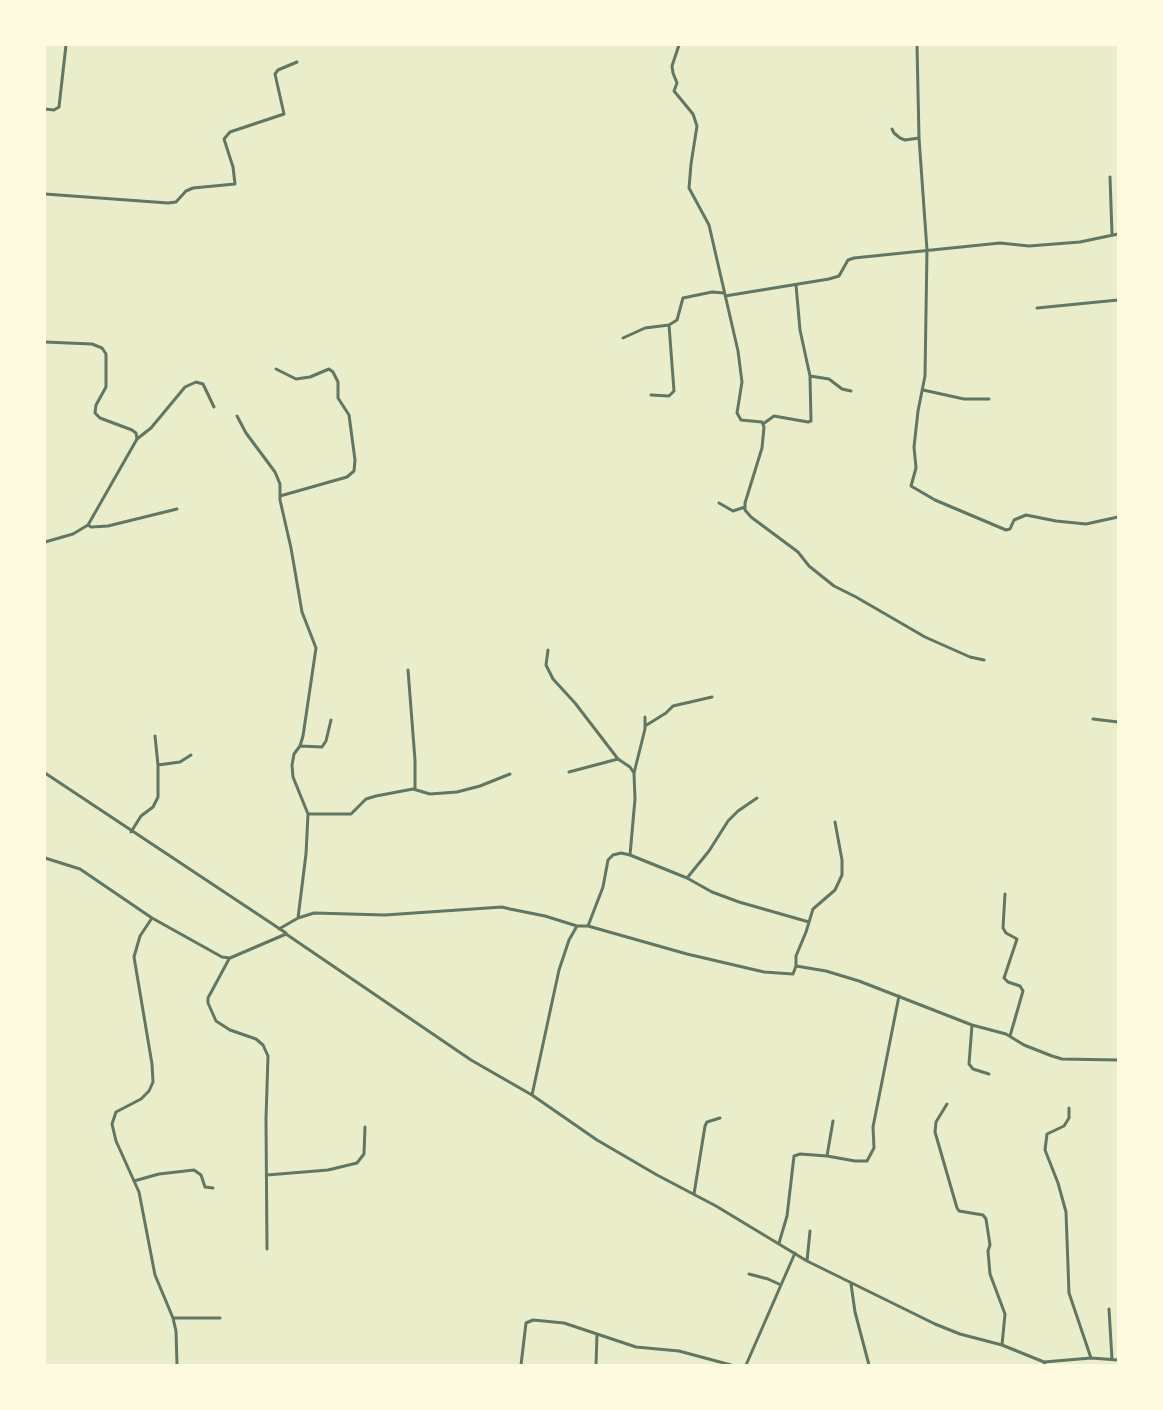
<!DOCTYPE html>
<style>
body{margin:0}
#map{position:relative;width:1163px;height:1410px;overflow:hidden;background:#e9edc9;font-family:"DM Sans",sans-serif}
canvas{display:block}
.frame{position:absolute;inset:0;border:46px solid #fefae0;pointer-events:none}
</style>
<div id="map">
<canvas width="1163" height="1410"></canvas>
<div class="frame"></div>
</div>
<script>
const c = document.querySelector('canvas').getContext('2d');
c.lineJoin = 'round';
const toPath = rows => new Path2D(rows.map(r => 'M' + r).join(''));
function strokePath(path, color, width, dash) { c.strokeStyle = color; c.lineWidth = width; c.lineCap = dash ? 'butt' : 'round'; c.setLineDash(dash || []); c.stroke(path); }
strokePath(toPath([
 [679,45,672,66,673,73,677,83,674,91,693,114,697,126,691,164,689,188,709,225,738,351,742,382,737,413,741,420,762,422,764,427,762,448,745,503,745,510,751,517,798,552,809,566,834,586,856,597,925,637,970,657,984,660],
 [917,45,919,138,927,250,925,376,918,411,914,447,916,468,911,486,935,500,1006,530,1010,529,1014,520,1026,515,1056,521,1086,524,1118,517],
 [45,109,54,110,59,107,66,45],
 [892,129,894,133,900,138,905,140,919,138],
 [1110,177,1112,234],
 [45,194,168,203,176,202,186,191,193,188,235,184,233,167,224,139,230,132,284,114,275,74,278,70,297,62],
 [796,285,800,330,810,376,829,379,842,389,851,391],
 [725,296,829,279,839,276,848,260,854,258,1000,243,1029,246,1080,242,1118,234],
 [1037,308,1118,300],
 [623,338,645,328,669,325],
 [45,342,92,344,102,348,106,354,106,387,96,405,95,413,100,418,132,430,136,433,137,439,88,525,73,534,45,542],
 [276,369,296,379,310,377,329,369,333,372,338,382,338,398,349,415,355,460,354,471,347,477,280,496],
 [923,390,964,399,989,399],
 [651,395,669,396,674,391,669,325,677,320,683,298,712,292,724,293],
 [237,416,246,433,275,472,280,484,280,500,291,548,302,612,316,648,303,736,300,746,294,754,292,765,293,777,308,814,306,854,298,918],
 [763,424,774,416,808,422,811,421,810,376],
 [137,439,151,428,185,387,196,382,203,384,214,407],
 [719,503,733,511,745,507],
 [88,525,91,527,108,526,177,509],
 [548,650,546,665,553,679,575,703,618,759,630,767,634,773,635,799,630,855],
 [408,670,415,760,415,789],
 [1093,719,1118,722],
 [645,726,666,713,673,706,712,697],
 [300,746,322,747,326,741,331,720],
 [158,765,180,762,191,755],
 [569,772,618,759],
 [45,773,286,933],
 [634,773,645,729,645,717],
 [308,814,351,814,366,799,376,796,413,789,430,794,457,792,480,786,510,774],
 [131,832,141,816,153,807,158,797,158,765,155,736],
 [45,858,80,869,152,918,222,957,230,958,286,934,471,1060,532,1095,597,1140,657,1175,716,1206,807,1261,935,1324,960,1334,1002,1345,1044,1362,1045,1365],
 [687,878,709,851,728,821,738,811,757,798],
 [1005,894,1003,928,1006,933,1017,939,1004,978,1008,982,1020,986,1023,991,1010,1036],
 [152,918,140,936,134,957,152,1064,153,1082,149,1091,141,1099,116,1112,112,1124,116,1141,139,1192,155,1275,173,1318,176,1331,177,1365],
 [588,926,603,887,608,860,613,855,621,853,630,855,687,878,712,892,739,902,809,922],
 [279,929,298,918,314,913,385,915,502,907,510,909,545,916,577,926,588,926,687,954,764,972,793,974,796,966,826,971,859,981,972,1025,1006,1034,1024,1045,1052,1056,1062,1059,1118,1060],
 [229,959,208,998,208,1003,216,1021,230,1030,256,1039,263,1045,268,1056,266,1119,267,1249],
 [796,966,796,956,806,932,813,909,835,890,842,875,842,860,835,822],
 [972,1025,969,1064,973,1069,989,1074],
 [532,1095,559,970,569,940,577,926],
 [947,1104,936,1122,935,1132,957,1208,959,1211,983,1215,986,1219,990,1245,988,1251,990,1274,1005,1314,1002,1345],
 [1069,1108,1069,1118,1064,1126,1047,1134,1045,1150,1058,1183,1066,1212,1069,1293,1091,1358],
 [833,1121,827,1156,855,1161,867,1161,874,1148,873,1127,899,996],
 [267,1175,328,1170,357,1163,364,1154,365,1127],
 [134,1181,159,1174,194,1170,201,1175,205,1187,213,1188],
 [694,1194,705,1126,707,1122,720,1118],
 [779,1243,787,1216,794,1156,800,1154,827,1156],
 [807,1261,810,1231],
 [749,1274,768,1279,781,1285],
 [851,1284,855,1312,869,1365],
 [1109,1309,1112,1359],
 [173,1318,220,1318],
 [1044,1362,1091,1358,1118,1360],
 [521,1365,526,1323,533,1320,564,1323,636,1347,679,1351,731,1365],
 [596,1365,597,1334],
 [746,1365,795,1253]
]), '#617663', 3);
</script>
